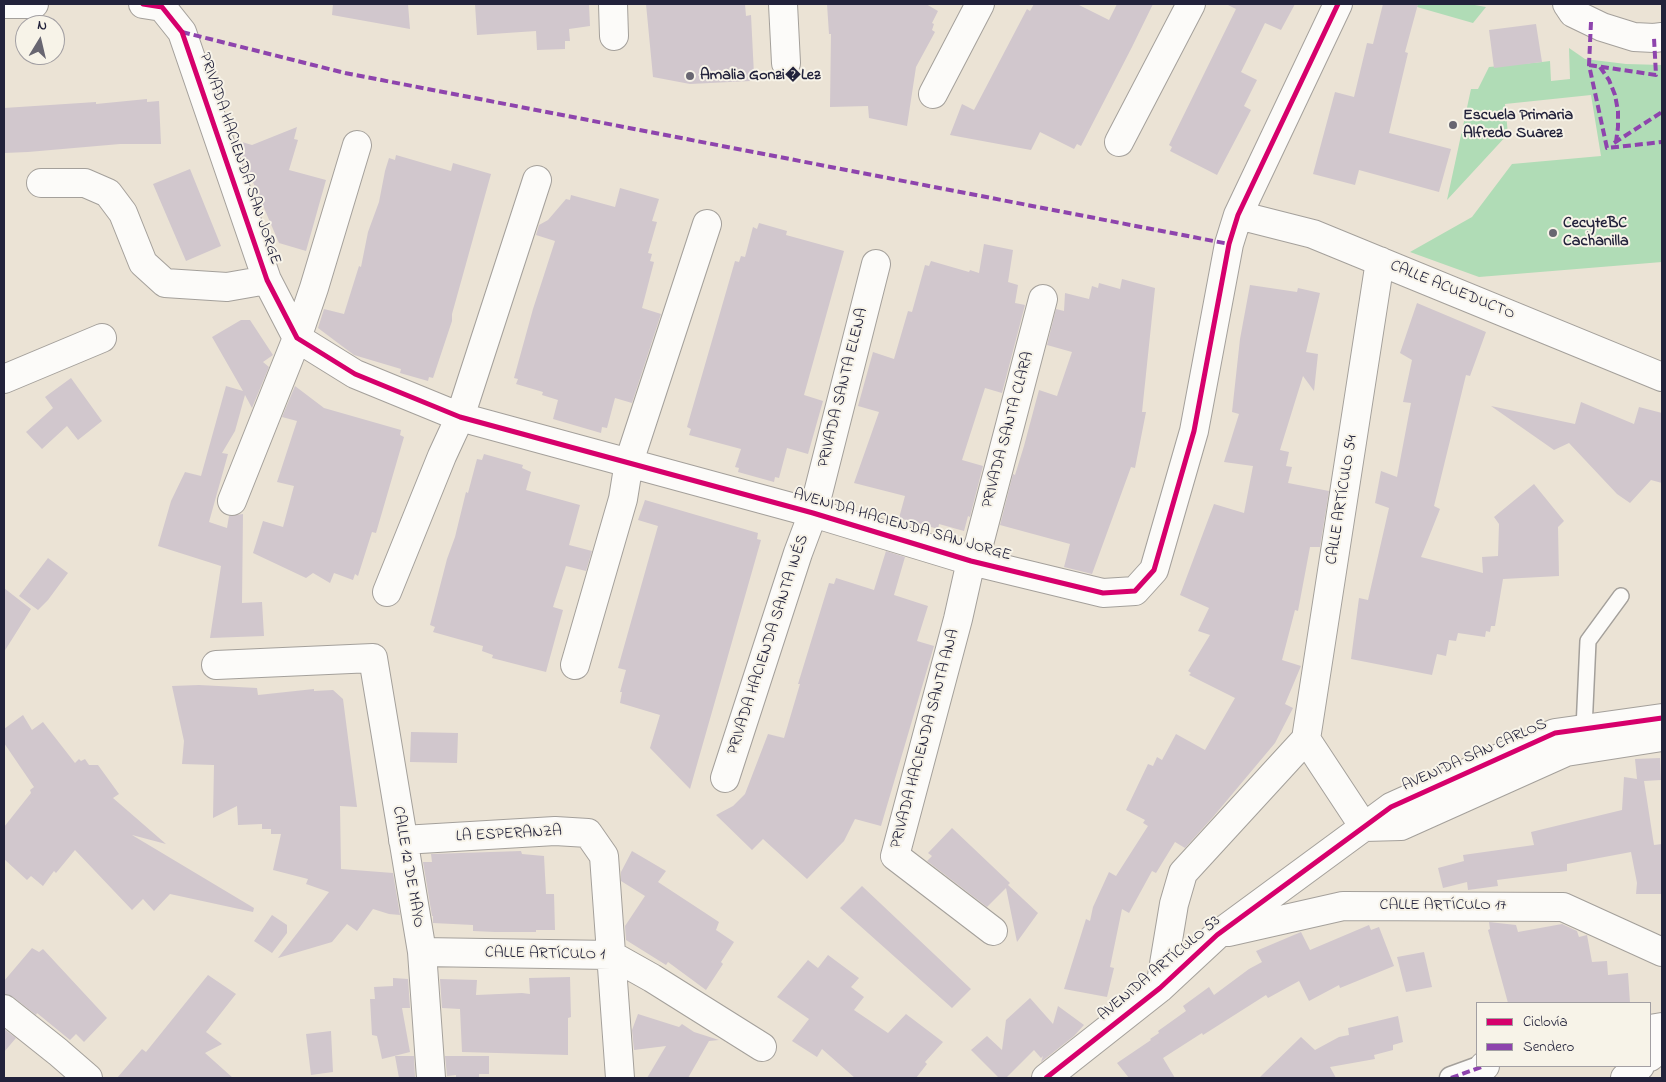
<!DOCTYPE html>
<meta charset="utf-8">
<style>
body{margin:0}
#map{position:relative;width:1666px;height:1082px;overflow:hidden;background:#ebe3d5;font-family:"Indie Flower",sans-serif}
canvas{display:block}
.frame{position:absolute;inset:0;border:5px solid #22223b;pointer-events:none}
.legend{position:absolute;left:1476px;top:1002px;width:175px;height:65px;box-sizing:border-box;background:#f7f3e8;border:1px solid #a29fa3;margin:0;padding:6px 9px;list-style:none;font-size:15px;color:#22223b}
.legend li{display:flex;align-items:center;gap:10px;height:25px}
.legend b{width:25px;border:1px solid #a29fa3}
.north{position:absolute;left:15px;top:15px;width:50px;height:50px;box-sizing:border-box;background:#f7f3e8;border:1px solid #a29fa3;border-radius:50%;rotate:9deg;font-size:14px;font-weight:700;line-height:20px;text-align:center;color:#22223b}
.north::after{content:'';display:block;margin:auto;width:18px;height:22px;background:#686671;clip-path:polygon(50% 0,100% 100%,50% 72%,0 100%)}
</style>
<div id="map">
<canvas width="1666" height="1082"></canvas>
<div class="frame"></div>
<ul class="legend">
<li><b style="height:6px;background:#d6006c"></b>Ciclovía</li>
<li><b style="height:6px;background:#8e44ad"></b>Sendero</li>
</ul>
<div class="north">N</div>
</div>
<script>
const c = document.querySelector('canvas').getContext('2d');
c.lineJoin = 'round';
function fillPath(path, color) { c.fillStyle = color; c.fill(path, 'evenodd'); }
const toPath = rows => new Path2D(rows.map(r => 'M' + r).join(''));
function strokePath(path, color, width, dash) { c.strokeStyle = color; c.lineWidth = width; c.lineCap = dash ? 'butt' : 'round'; c.setLineDash(dash || []); c.stroke(path); }
function write(font, color, halo, rows, align = 'center') {
  c.font = font + ' "Indie Flower",sans-serif'; c.lineWidth = 4; c.setLineDash([]); c.textBaseline = 'middle'; c.strokeStyle = halo; c.fillStyle = color; for (const [text, x, y, turn = 0] of rows) {
    c.save(); c.translate(x, y); c.rotate((+turn || 0) * Math.PI / 180); c.textAlign = isNaN(turn) ? turn : align; if (halo) c.strokeText(text, 0, 0); c.fillText(text, 0, 0); c.restore();
  }
}
fillPath(toPath([
 [1418,4,1469,4,1486,7,1473,23,1417,7],
 [1569,48,1585,59,1626,64,1662,65,1662,262,1479,277,1410,252,1472,217,1512,164,1601,156,1591,95,1505,104,1508,134,1447,200,1471,89,1478,89,1489,67,1542,62,1550,61,1551,81,1570,79]
]), '#b0dcb6');
fillPath(toPath([
 [333,4,408,4,410,29,332,15],
 [475,4,589,4,590,26,569,29,570,41,565,41,565,49,537,50,536,31,477,35],
 [646,4,745,4,746,16,751,15,754,75,749,75,750,81,690,84,653,77],
 [827,4,926,4,938,11,932,23,934,24,932,30,935,32,916,67,907,126,869,118,868,106,830,107,831,34,829,34],
 [1034,4,1077,4,1109,20,1117,4,1153,4,1132,47,1081,146,1077,144,1074,149,1040,132,1031,150,950,135,962,104,974,110,1027,9,1030,11],
 [1226,4,1295,4,1281,30,1265,23,1241,72,1257,80,1244,106,1251,110,1217,175,1170,151,1172,147,1169,145,1236,9],
 [1383,4,1418,4,1405,52,1408,53,1389,133,1451,149,1439,192,1359,170,1355,185,1313,174,1335,92,1354,97,1367,43,1373,44],
 [1536,24,1542,62,1494,68,1489,30],
 [147,99,147,102,159,101,161,144,120,144,28,152,4,153,4,108,96,102,96,104],
 [297,127,294,139,298,140,289,170,326,180,306,251,279,243,235,140,252,145],
 [396,155,451,171,453,163,491,174,452,314,452,321,433,378,429,377,428,381,400,373,401,369,354,355,318,328,324,309,344,314,359,266,361,267,368,232,379,202,385,171,389,158,395,160],
 [190,169,221,246,186,261,153,184],
 [620,188,659,199,652,221,657,222,648,253,652,254,650,261,654,262,642,308,661,314,632,403,615,398,607,428,602,427,601,433,553,419,558,400,542,395,543,392,516,384,518,379,514,378,533,309,555,241,536,235,539,225,548,220,566,199,570,200,571,195,615,207],
 [759,223,787,231,786,235,844,251,804,395,823,401,808,454,787,448,779,478,775,477,774,482,738,472,739,468,735,467,741,449,689,435,691,429,687,427,735,261,739,262,741,256,745,257,753,227,757,229],
 [984,244,1013,250,1008,282,1018,285,1015,303,1025,305,1002,393,985,388,962,460,983,466,970,517,968,516,964,531,939,524,938,529,899,518,905,496,854,483,879,412,858,406,873,352,894,359,908,311,912,312,925,265,929,266,931,261,969,272,970,270,979,273],
 [1122,279,1155,288,1142,412,1146,412,1135,468,1131,467,1092,574,1064,567,1070,544,1000,525,1013,474,1015,475,1024,446,1039,390,1057,396,1072,352,1047,345,1056,309,1064,311,1065,293,1089,299,1092,286,1098,288,1099,283,1120,289],
 [1250,285,1297,292,1298,288,1320,293,1306,352,1318,354,1314,391,1303,376,1280,450,1289,452,1286,466,1292,467,1288,483,1329,491,1320,547,1310,547,1298,611,1295,610,1282,660,1301,666,1285,704,1293,708,1275,743,1213,817,1185,848,1175,842,1156,873,1152,871,1129,913,1122,909,1110,967,1114,968,1107,997,1064,989,1086,919,1090,921,1093,907,1109,872,1116,876,1148,826,1143,823,1145,820,1126,810,1148,764,1153,766,1157,757,1162,760,1176,734,1205,750,1235,698,1189,675,1191,673,1188,671,1210,635,1198,631,1209,608,1180,595,1214,504,1244,513,1253,466,1224,462,1239,414,1232,412,1240,339],
 [1417,303,1486,332,1470,376,1466,375,1434,506,1440,509,1421,557,1483,573,1482,557,1498,556,1499,524,1494,517,1534,484,1564,521,1558,527,1559,576,1503,579,1495,626,1491,626,1490,632,1486,631,1485,637,1458,633,1456,641,1449,640,1446,656,1437,654,1432,675,1351,659,1359,598,1368,600,1389,508,1375,503,1381,471,1397,477,1411,403,1403,402,1412,360,1400,353],
 [241,320,250,320,273,355,263,362,269,367,252,408,245,395,235,431,222,453,228,454,209,522,227,528,229,516,243,514,242,603,262,602,264,636,210,638,221,566,158,546,171,501,185,472,201,476,226,386,243,391,212,337],
 [71,378,102,421,78,440,67,426,42,449,26,432,53,408,45,397],
 [295,386,324,408,401,430,400,435,404,437,376,533,372,532,358,576,355,574,353,580,334,573,330,583,313,573,306,578,253,553,263,521,283,527,294,486,277,482,297,421,282,417],
 [1581,402,1634,424,1639,407,1662,413,1662,483,1651,480,1630,503,1617,494,1569,443,1554,450,1491,406,1575,424],
 [484,454,523,465,522,468,531,472,526,490,580,505,569,545,592,551,586,571,566,566,553,607,563,610,546,672,492,658,493,655,482,651,483,646,433,632,435,627,430,625,447,559,455,537,466,492,468,493,477,459,482,460],
 [645,500,758,533,757,539,761,540,690,789,650,748,660,715,620,703,622,692,620,692,626,670,618,668,658,526,638,520],
 [886,551,905,557,894,595,928,606,917,641,934,646,881,826,855,819,844,841,807,879,763,839,752,850,716,815,733,806,745,794,768,734,784,738,800,684,798,684,829,583,834,584,836,578,874,590],
 [48,558,68,573,48,600,38,610,19,596],
 [4,588,31,609,4,652],
 [199,685,257,688,258,695,314,689,314,691,333,690,343,699,357,807,340,806,341,869,393,873,400,915,389,914,373,909,357,931,347,924,332,942,278,958,329,892,306,884,308,879,273,870,281,834,271,834,271,829,262,829,262,824,238,825,237,806,213,818,214,765,182,764,184,741,172,686],
 [23,715,32,730,43,722,75,763,79,759,81,761,85,759,89,765,98,765,119,794,113,798,166,844,132,835,254,908,253,912,170,894,154,911,143,899,132,910,75,850,56,873,54,871,43,886,31,876,27,880,4,859,4,827,31,793,30,790,34,787,4,743,4,729],
 [411,732,458,733,457,763,410,762],
 [1660,758,1661,780,1644,781,1654,845,1662,844,1662,894,1636,894,1637,883,1631,852,1567,864,1567,871,1497,880,1498,886,1468,890,1467,882,1443,888,1438,868,1464,861,1463,855,1534,845,1531,832,1622,810,1624,777,1637,779,1635,759],
 [952,828,1010,883,1008,885,1038,913,1017,942,1006,888,987,907,927,861,932,856,928,853],
 [521,851,522,854,544,856,546,894,554,894,555,930,536,930,536,932,495,932,473,931,473,925,433,923,433,916,432,916,423,862,432,862,431,854],
 [632,851,666,871,658,882,719,922,716,930,734,942,721,962,723,964,706,990,668,962,666,965,626,940,625,926,645,896,621,881,621,872],
 [862,886,971,989,952,1008,840,908],
 [272,915,287,925,287,933,272,953,254,941],
 [1489,922,1516,925,1518,932,1562,924,1577,931,1579,937,1587,935,1592,962,1607,961,1608,975,1628,973,1630,1003,1508,1003,1488,930,1490,929],
 [1369,925,1371,930,1379,927,1394,966,1340,988,1339,985,1309,1001,1299,981,1268,998,1266,995,1203,1035,1202,1033,1163,1058,1175,1078,1129,1078,1117,1063,1151,1040,1150,1039,1159,1033,1158,1031,1186,1011,1183,1006,1209,987,1214,995,1249,969,1262,962,1256,951,1301,932,1310,950],
 [32,948,39,952,43,949,107,1018,84,1042,76,1034,70,1040,37,1013,36,1015,13,997,4,994,4,981],
 [1424,952,1432,987,1406,992,1397,957],
 [828,955,859,978,851,987,864,997,854,1010,888,1033,906,1014,943,1042,925,1062,927,1064,916,1078,855,1078,822,1049,817,1057,792,1041,809,1019,777,997,808,960,818,968],
 [208,975,236,994,206,1032,222,1044,205,1053,233,1078,117,1078,142,1049,146,1052],
 [570,977,571,1017,568,1018,568,1055,462,1052,460,1009,442,1008,440,979,477,980,476,995,522,993,530,994,529,978],
 [393,978,408,979,410,1008,402,1008,410,1052,382,1059,377,1036,372,1035,370,999,375,999,374,987,393,986],
 [1030,998,1053,1024,1058,1006,1084,1025,1074,1036,1041,1062,1043,1056,1041,1058,1034,1050,1006,1078,999,1078,971,1050,987,1036,1002,1050,1006,1020],
 [638,1014,679,1027,682,1024,694,1032,719,1040,709,1041,688,1078,647,1078,666,1046,634,1050,632,1030],
 [1398,1016,1403,1042,1393,1045,1393,1050,1374,1055,1375,1059,1330,1067,1336,1078,1259,1078,1301,1037,1315,1050,1339,1037,1349,1035,1348,1028],
 [4,1029,16,1038,4,1052],
 [331,1031,333,1072,311,1075,306,1034],
 [395,1056,414,1056,415,1077,399,1078],
 [445,1056,489,1056,489,1074,479,1074,479,1078,456,1078,456,1075,447,1076]
]), '#d1c7cd');
const service = toPath([
 [1584,729,1588,641,1621,596]
]);
const pedestrian = toPath([
 [1451,1078,1484,1066]
]);
const minor = toPath([
 [4,4,34,4],
 [143,4,162,7,182,32,267,280,297,338,355,374,460,417,813,513,971,561,1103,593,1135,591,1154,570,1194,431,1229,244,1238,215,1338,4],
 [613,4,614,36],
 [783,4,786,63],
 [1567,4,1573,13,1602,27,1634,37,1654,38,1662,37],
 [933,94,980,4],
 [1119,142,1191,4],
 [41,183,85,183,108,193,123,213,143,263,165,283,227,287,267,280],
 [1238,215,1313,234,1662,377],
 [4,379,102,338],
 [232,501,297,338,314,288,357,145],
 [387,592,442,456,460,417,537,180],
 [216,665,373,658,422,952,431,1078],
 [575,665,623,499,629,462,707,224],
 [725,778,798,553,813,513,876,264],
 [1364,827,1306,739,1380,261],
 [1364,827,1401,826,1566,752,1662,737],
 [403,840,555,831,588,833,604,856,620,1078],
 [993,931,895,856,958,619,971,561,979,544,1043,299],
 [1228,932,1343,906,1563,907,1662,952],
 [422,952,611,955,652,978,762,1047],
 [1160,988,1174,904,1183,873,1306,739],
 [4,1009,58,1052,88,1078],
 [1650,1029,1662,1027],
 [1650,1057,1662,1046],
 [1484,1066,1485,1066],
 [1046,1078,1160,988,1217,935,1391,807,1555,733,1662,718],
 [1625,1078,1640,1066]
]);
strokePath(service, '#a4a09b', 18);
strokePath(pedestrian, '#a4a09b', 25);
strokePath(minor, '#a4a09b', 30);
strokePath(service, '#fcfbf9', 15);
strokePath(pedestrian, '#fcfbf9', 22);
strokePath(minor, '#fcfbf9', 28);
strokePath(toPath([
 [1591,22,1589,65,1607,148,1662,142],
 [182,32,345,73,1229,244],
 [1589,65,1656,75,1654,38],
 [1600,67,1609,80,1615,95,1618,111,1618,127,1616,142],
 [1614,143,1662,112],
 [1451,1078,1484,1066]
]), '#8e44ad', 4, [8, 4]);
strokePath(toPath([
 [143,4,162,7,182,32,267,280,297,338,355,374,460,417,813,513,971,561,1103,593,1135,591,1154,570,1194,431,1229,244,1238,215,1338,4],
 [1046,1078,1160,988,1217,935,1391,807,1555,733,1662,718]
]), '#d6006c', 5);
for (const [x, y, r, color] of [
 [690,76,5,"#686671"],
 [1453,125,5,"#686671"],
 [1553,233,5,"#686671"]
]) { const dot = new Path2D(); dot.arc(x, y, r, 0, 2 * Math.PI); c.fillStyle = color; c.fill(dot); strokePath(dot, '#f7f3e8', 2); }
write('bold 16px', '#22223b', '#f7f3e8', [
 ["Amalia Gonzi�Lez",700,76],
 ["Escuela Primaria",1463,116],
 ["Alfredo Suarez",1463,134],
 ["CecyteBC",1563,224],
 ["Cachanilla",1563,242]
], 'left');
write('16px', '#22223b', '#f7f3e8', [
 ["PRIVADA HACIENDA SAN JORGE",239,159,71],
 ["CALLE ACUEDUCTO",1452,291,22],
 ["PRIVADA SANTA ELENA",844,388,-76],
 ["PRIVADA SANTA CLARA",1009,430,-75],
 ["CALLE ARTÍCULO 54",1343,500,-81],
 ["AVENIDA HACIENDA SAN JORGE",902,526,16],
 ["PRIVADA HACIENDA SANTA INÉS",769,645,-72],
 ["PRIVADA HACIENDA SANTA ANA",926,739,-75],
 ["AVENIDA SAN CARLOS",1475,756,-24],
 ["LA ESPERANZA",509,835,-3],
 ["CALLE 12 DE MAYO",407,867,80],
 ["CALLE ARTÍCULO 17",1443,906],
 ["CALLE ARTÍCULO 1",545,955,1],
 ["AVENIDA ARTÍCULO 53",1160,969,-40]
]);
</script>
